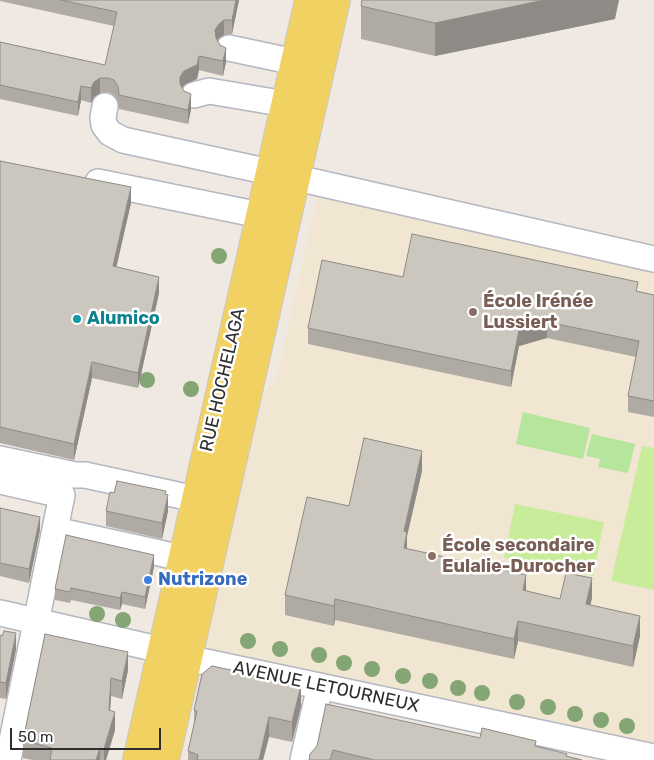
<!DOCTYPE html>
<meta charset="utf-8">
<style>
body{margin:0}
#map{position:relative;width:654px;height:760px;overflow:hidden;background:#efe9e1;font-family:Rubik,sans-serif}
canvas{display:block}
.scale{position:absolute;left:10px;top:728px;width:151px;height:22px;box-sizing:border-box;border:2px solid #2e2e2e;border-top:0;padding-left:6px;font-size:15px;line-height:18px;white-space:nowrap;color:#2e2e2e;-webkit-text-stroke:4px #fff;paint-order:stroke}
</style>
<div id="map">
<canvas width="654" height="760"></canvas>
<div class="scale">50 m</div>
</div>
<script>
const c = document.querySelector('canvas').getContext('2d');
c.lineJoin = 'round';
function fillPath(path, color) { c.fillStyle = color; c.fill(path, 'evenodd'); }
const toPath = rows => new Path2D(rows.map(r => 'M' + r).join(''));
function strokePath(path, color, width, dash) { c.strokeStyle = color; c.lineWidth = width; c.lineCap = dash ? 'butt' : 'round'; c.setLineDash(dash || []); c.stroke(path); }
function write(font, color, halo, rows, align = 'center') {
  c.font = font + ' Rubik,sans-serif'; c.lineWidth = 5; c.setLineDash([]); c.textBaseline = 'middle'; c.strokeStyle = halo; c.fillStyle = color; for (const [text, x, y, turn = 0] of rows) {
    c.save(); c.translate(x, y); c.rotate((+turn || 0) * Math.PI / 180); c.textAlign = isNaN(turn) ? turn : align; if (halo) c.strokeText(text, 0, 0); c.fillText(text, 0, 0); c.restore();
  }
}
fillPath(toPath([
 [322,177,654,248,654,757,187,658,242,419,277,376]
]), '#f0e6d1');
fillPath(toPath([
 [523,412,590,428,583,459,516,444],
 [592,434,635,444,628,473,598,467,600,459,586,456]
]), '#b6e59e');
fillPath(toPath([
 [642,446,654,448,654,590,611,581],
 [515,504,604,522,593,576,504,558]
]), '#c9ec9a');
const minor = toPath([
 [229,48,295,62],
 [194,95,209,91,286,104],
 [105,106,103,118,104,125,110,133,123,140,297,178,654,259],
 [98,182,260,215],
 [0,459,75,475,85,475,196,499],
 [0,481,62,495,8,760],
 [55,530,182,558],
 [0,613,162,650,187,658,654,757],
 [303,760,320,686]
]);
const major = toPath([
 [137,760,309,0],
 [165,760,336,0]
]);
strokePath(minor, '#b4b7c1', 28);
strokePath(major, '#c9c9c9', 30);
strokePath(minor, '#fff', 25);
strokePath(major, '#f2d163', 28);
c.fillStyle = '#84a574';
for (const [x, y] of [
 [219,256],
 [147,380],
 [191,389],
 [97,614],
 [123,620],
 [248,641],
 [280,649],
 [319,655],
 [344,663],
 [372,669],
 [403,676],
 [430,681],
 [458,688],
 [482,693],
 [517,702],
 [548,707],
 [575,714],
 [601,720],
 [627,726]
]) { c.beginPath(); c.arc(x, y, 8, 0, 2 * Math.PI); c.fill(); }
fillPath(toPath([
 [0,0,239,0,232,34,224,35,219,38,217,41,226,62,223,76,199,70,197,79,184,85,182,88,191,109,188,124,119,109,118,101,114,95,108,92,100,93,94,97,91,103,81,100,78,116,0,99,0,42,105,65,114,26,0,1],
 [361,6,615,19,435,56,361,39],
 [0,161,131,203,116,267,159,293,138,388,92,378,74,460,0,443],
 [403,277,638,292,654,295,654,417,628,412,628,396,636,357,547,338,519,346,511,387,308,344,308,328],
 [422,471,407,536,407,549,526,591,560,599,592,598,590,605,640,636,633,667,518,641,514,659,335,620,334,626,285,615,285,595,349,506],
 [114,493,166,494,168,511,162,539,106,526,106,511],
 [0,508,40,530,29,583,0,576],
 [154,567,145,609,122,604,120,610,71,600,70,603,55,600,55,589],
 [45,634,128,670,122,699,111,696,110,710,115,730,106,760,32,760,23,758,23,740],
 [0,635,16,649,6,699,0,698],
 [301,706,292,742,269,737,263,760,188,760,188,751,194,725,194,710],
 [480,738,536,747,567,757,582,760,309,760,317,746]
]), '#afaba4');
fillPath(toPath([
 [236,0,239,0,232,34,232,20],
 [544,0,619,0,615,19,435,56,435,23],
 [224,20,224,35,219,38,215,45,215,30,219,24],
 [226,48,226,62,223,76,223,61],
 [199,56,199,70,197,79,184,85,180,92,180,77,184,71],
 [100,78,100,93,94,97,91,103,91,88,94,82],
 [81,86,81,100,78,116,78,102],
 [191,94,191,109,188,124,188,110],
 [131,187,131,203,113,282,113,266],
 [159,277,159,293,138,388,138,373],
 [547,322,547,338,519,346,511,387,511,371,519,330],
 [92,362,92,378,74,460,74,444],
 [422,451,422,471,407,536,407,553,404,568,404,531],
 [168,495,168,511,162,539,162,523],
 [40,517,40,530,29,583,29,569],
 [154,555,154,567,145,609,145,597],
 [526,575,526,595,523,590],
 [592,578,592,598,586,624,586,604],
 [122,592,122,604,120,610,120,598],
 [335,599,335,620,334,626,334,606],
 [640,616,640,636,633,667,633,646],
 [518,621,518,641,514,659,514,639],
 [16,633,16,649,6,699,6,683],
 [128,652,128,670,122,699,122,681],
 [111,678,111,696,109,728,109,710],
 [301,685,301,706,292,742,292,722],
 [115,712,115,730,106,760,104,760,104,749],
 [269,717,269,737,263,760,259,760],
 [100,748,100,760,96,760]
]), '#8e8b86');
const building = toPath([
 [61,0,236,0,232,20,224,20,219,24,215,30,216,38,220,45,226,48,223,61,199,56,197,65,184,71,180,77,180,84,184,91,191,94,188,110,119,95,118,86,114,80,108,78,100,78,94,82,91,88,81,86,78,102,0,85,0,42,105,65,117,12,61,0],
 [362,0,544,0,435,23,361,6,362,0],
 [0,161,131,187,113,266,159,277,138,373,92,362,74,444,0,427,0,161],
 [412,234,638,282,636,291,654,295,654,401,628,396,639,341,547,322,519,330,511,371,308,328,322,260,403,277,412,234],
 [364,438,422,451,404,531,407,532,404,548,526,575,523,590,560,599,566,573,592,578,586,604,640,616,633,646,518,621,514,639,335,599,334,606,285,595,307,497,349,506,364,438],
 [117,481,166,491,165,494,168,495,162,523,106,511,110,492,114,493,117,481],
 [0,508,40,517,29,569,0,563,0,508],
 [66,535,154,555,145,597,122,592,120,598,71,588,70,592,55,589,66,535],
 [4,631,16,633,6,683,0,682,0,635,2,636,4,631],
 [45,634,128,652,122,681,111,678,109,710,115,712,104,749,100,748,96,760,50,760,52,748,23,740,45,634],
 [212,666,301,685,292,722,269,717,259,760,197,760,198,755,188,751,197,711,194,710,202,674,212,666],
 [326,704,480,738,482,728,536,741,535,746,567,754,566,756,582,760,374,760,333,750,330,760,309,760,310,754,317,746,326,704]
]);
fillPath(building, '#cbc7bf');
strokePath(building, '#8e8b86', 1);
for (const [x, y, r, color] of [
 [473,312,5,"#8d6e63"],
 [77,319,5,"#0f9aa8"],
 [432,556,5,"#8d6e63"],
 [148,580,5,"#3f7fe0"]
]) { const dot = new Path2D(); dot.arc(x, y, r, 0, 2 * Math.PI); c.fillStyle = color; c.fill(dot); strokePath(dot, '#fff', 2); }
write('bold 18px', '#785e54', '#fff', [
 ["École Irénée",483,302],
 ["Lussiert",483,323],
 ["École secondaire",442,546],
 ["Eulalie-Durocher",442,567]
], 'left');
write('bold 18px', '#0d838f', '#fff', [
 ["Alumico",87,319]
], 'left');
write('18px', '#2e2e2e', '#fff', [
 ["RUE HOCHELAGA",223,380,-77],
 ["AVENUE LETOURNEUX",326,687,12]
]);
write('bold 18px', '#366cbe', '#fff', [
 ["Nutrizone",158,580]
], 'left');
</script>
